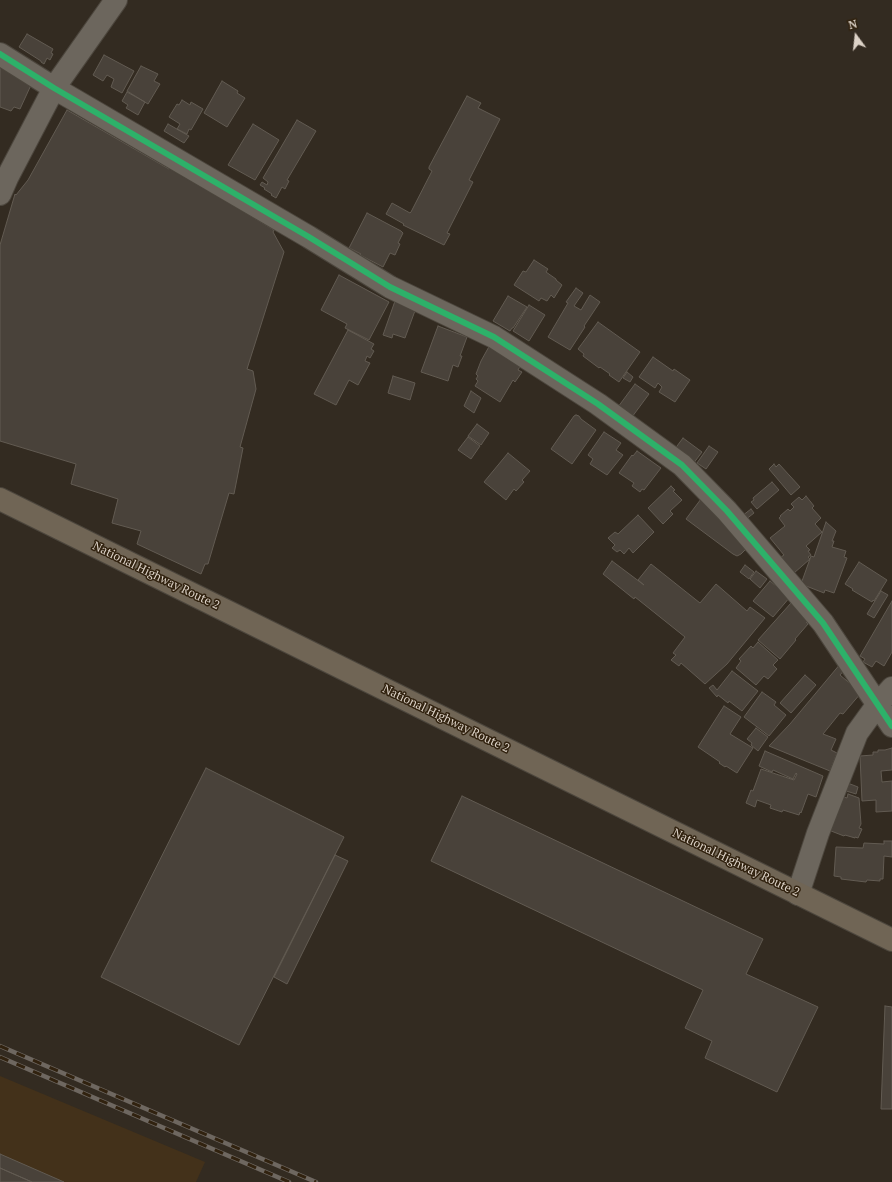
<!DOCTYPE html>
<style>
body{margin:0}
#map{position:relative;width:892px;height:1182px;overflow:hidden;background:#332b21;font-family:"PT Serif",serif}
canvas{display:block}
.north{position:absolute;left:836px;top:16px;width:40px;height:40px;-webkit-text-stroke:3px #31220f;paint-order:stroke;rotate:345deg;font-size:11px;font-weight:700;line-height:16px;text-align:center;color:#dcd2c7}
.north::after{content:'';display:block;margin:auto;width:14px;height:18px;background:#dcd2c7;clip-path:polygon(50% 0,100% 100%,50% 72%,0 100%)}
</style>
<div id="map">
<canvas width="892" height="1182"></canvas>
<div class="north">N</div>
</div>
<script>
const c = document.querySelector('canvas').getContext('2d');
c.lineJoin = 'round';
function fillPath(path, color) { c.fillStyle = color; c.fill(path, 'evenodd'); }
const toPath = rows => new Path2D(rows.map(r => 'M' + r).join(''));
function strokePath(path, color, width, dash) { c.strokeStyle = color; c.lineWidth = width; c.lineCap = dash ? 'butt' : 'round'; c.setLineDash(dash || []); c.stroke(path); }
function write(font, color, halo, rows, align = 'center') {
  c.font = font + ' "PT Serif",serif'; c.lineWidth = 3; c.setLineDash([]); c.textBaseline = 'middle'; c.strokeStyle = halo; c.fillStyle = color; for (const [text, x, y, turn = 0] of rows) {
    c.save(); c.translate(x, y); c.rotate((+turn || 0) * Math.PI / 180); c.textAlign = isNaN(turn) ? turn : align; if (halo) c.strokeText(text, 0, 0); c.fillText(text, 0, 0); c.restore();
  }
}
fillPath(toPath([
 [0,1076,205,1162,196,1182,0,1182]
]), '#43311a');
const building = toPath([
 [27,34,53,49,51,53,53,54,50,60,47,58,44,64,41,62,41,61,19,47,27,34],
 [104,55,134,71,122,93,111,87,114,79,107,75,103,81,93,75,104,55],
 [0,66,26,80,25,83,31,85,20,109,14,107,11,111,0,107,0,66],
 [141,66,158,74,154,81,160,84,148,104,127,91,141,66],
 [222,81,238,91,237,93,245,98,227,127,204,113,222,81],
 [127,92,145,102,138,115,126,108,128,105,122,101,127,92],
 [467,96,481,103,478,108,500,119,469,180,473,182,447,233,450,234,444,245,403,225,404,224,386,214,392,203,410,213,411,212,432,171,429,169,429,167,467,96],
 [182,100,190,105,191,102,203,109,191,130,189,129,187,134,177,129,180,124,169,117,177,104,179,105,182,100],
 [67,110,169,169,170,167,274,230,273,232,284,252,247,369,253,371,256,389,240,447,243,448,234,494,229,493,208,564,205,564,201,574,137,544,141,531,112,523,118,499,71,484,76,464,0,441,0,245,15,194,16,195,28,180,67,110],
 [297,120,316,131,287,180,289,181,285,189,282,187,276,198,271,195,272,194,264,189,265,188,260,185,262,182,267,185,268,182,263,178,297,120],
 [168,124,189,136,184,143,164,131,168,124],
 [253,124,279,140,255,180,228,165,253,124],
 [367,213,401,231,403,233,398,243,400,244,395,255,390,253,383,267,360,255,361,254,349,248,367,213],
 [534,260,548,269,546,272,556,279,556,280,562,285,554,298,551,295,547,301,541,298,539,301,514,285,523,271,526,272,534,260],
 [339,275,389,302,369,340,345,328,347,324,321,310,339,275],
 [576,288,583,293,574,306,581,310,590,295,600,302,584,326,585,327,570,350,548,337,568,303,566,302,576,288],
 [508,296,527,307,513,328,512,328,510,331,493,321,508,296],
 [395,301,416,308,405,338,393,334,392,338,383,335,395,301],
 [529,305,545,315,529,341,513,331,529,305],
 [598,322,640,352,619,382,609,375,610,374,600,367,599,368,583,356,584,354,578,349,598,322],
 [438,326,467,337,460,356,462,356,458,367,453,365,448,381,421,372,438,326],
 [348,330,374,344,371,349,374,351,370,358,367,356,365,361,370,363,358,385,349,380,336,405,314,394,348,330],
 [491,343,522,363,518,370,522,372,515,382,513,380,500,402,475,386,478,381,476,379,478,376,476,374,481,361,491,343],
 [653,357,673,371,674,369,690,380,675,402,659,392,662,387,658,383,655,388,639,377,653,357],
 [627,372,633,377,630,382,623,378,627,372],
 [393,376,415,383,410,400,388,393,393,376],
 [635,384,649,394,632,417,618,407,635,384],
 [471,391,481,398,474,413,464,406,471,391],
 [576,415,579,416,581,419,596,430,572,464,551,449,574,416,576,415],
 [477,424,489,433,481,445,468,436,477,424],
 [604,432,621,443,616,450,623,455,607,475,590,464,593,459,588,455,604,432],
 [468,437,480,446,471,459,458,450,468,437],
 [683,438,702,452,693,464,674,450,683,438],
 [709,446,718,452,706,469,697,463,709,446],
 [637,451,661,468,644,490,642,489,640,492,632,486,634,483,619,473,632,455,633,456,637,451],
 [508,453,530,471,522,480,524,482,516,491,514,489,506,500,484,482,508,453],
 [774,464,776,467,779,464,800,487,791,495,769,469,774,464],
 [772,482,779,490,757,509,751,502,754,500,753,498,772,482],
 [671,486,675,490,673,491,682,500,670,511,673,514,663,524,648,508,671,486],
 [806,496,814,506,812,508,821,518,815,524,822,532,806,546,810,550,808,551,811,555,808,557,810,559,794,573,781,557,784,555,770,538,785,526,779,518,781,516,780,516,788,509,790,511,794,507,791,504,799,497,802,500,806,496],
 [701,499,726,522,748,547,741,554,737,556,733,554,686,519,701,499],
 [751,509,754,513,745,520,742,516,751,509],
 [638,515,654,532,633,553,629,548,624,554,620,550,617,552,612,548,615,545,608,538,615,532,618,534,638,515],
 [826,522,836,531,832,541,834,541,832,547,846,551,844,557,847,558,834,593,825,590,824,593,801,584,811,556,814,557,826,522],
 [612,561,644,585,638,580,651,564,700,603,716,584,747,611,750,607,765,618,727,664,705,684,681,663,679,666,671,660,676,655,673,653,685,637,635,597,634,599,603,574,612,561],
 [859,562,887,580,874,601,873,600,872,602,852,590,853,589,845,584,859,562],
 [745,565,754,572,749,579,740,572,745,565],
 [756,571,767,579,760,588,750,579,756,571],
 [770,581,790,597,773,617,753,601,770,581],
 [881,591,888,595,874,618,867,614,881,591],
 [892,601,892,652,884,666,876,661,872,667,863,662,865,659,860,656,892,601],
 [791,603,809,620,806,622,808,624,795,639,796,640,780,659,758,640,791,603],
 [758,642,778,660,773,665,777,669,768,679,764,676,756,685,736,668,741,661,739,659,751,646,753,648,758,642],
 [841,663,845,669,840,675,861,693,843,714,840,713,823,734,836,739,831,750,837,753,830,771,769,746,790,724,841,663],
 [732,671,758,691,742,711,729,701,728,703,718,695,717,697,709,688,713,685,717,690,732,671],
 [805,675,816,685,791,713,780,703,805,675],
 [762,692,776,702,774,705,786,715,769,736,744,717,762,692],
 [724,706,741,717,730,734,753,748,737,773,726,766,725,767,719,763,720,762,698,747,724,706],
 [756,728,768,737,758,751,751,745,752,743,747,739,756,728],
 [892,748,892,770,881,771,882,782,892,781,892,811,876,812,876,800,862,801,860,756,873,755,873,752,878,752,878,750,885,750,892,748],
 [765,751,823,776,816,797,808,794,801,813,800,812,799,815,783,810,782,812,770,808,771,805,757,800,755,807,746,803,751,790,753,791,761,769,794,780,797,774,796,773,793,779,773,770,772,772,759,766,765,751],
 [206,768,344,837,239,1045,101,977,206,768],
 [845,782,858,787,856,794,843,790,845,782],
 [848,794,859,798,861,824,859,828,862,829,858,838,855,837,855,838,845,835,844,836,826,829,839,795,847,798,848,794],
 [462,796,763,939,746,974,818,1007,777,1092,705,1058,712,1041,685,1028,703,990,431,861,462,796],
 [884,841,892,841,892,857,884,856,883,879,880,879,880,881,867,880,866,882,841,879,841,877,834,876,836,847,863,848,864,843,884,844,884,841],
 [335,855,348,861,287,984,274,977,335,855],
 [885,1006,892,1007,892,1109,881,1109,885,1006],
 [0,1154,64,1182,32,1182,0,1168,0,1154],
 [0,1168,32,1182,0,1182,0,1168]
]);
fillPath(building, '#49423a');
strokePath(building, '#625b52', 1);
const minor = toPath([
 [0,54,54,88,309,237,390,287,494,337,598,404,682,465,727,511,823,623,892,726],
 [0,194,7,178,54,88,116,0],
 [798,894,818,833,857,733,878,704,892,688]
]);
const highway = toPath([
 [0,499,892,940]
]);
strokePath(minor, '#4c463d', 24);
strokePath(highway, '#4c463d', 24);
strokePath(minor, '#6c665d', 22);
strokePath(highway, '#706555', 22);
const rail = toPath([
 [0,1046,316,1182],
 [0,1057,289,1182]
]);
strokePath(rail, '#6e6760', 4.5);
strokePath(rail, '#31220f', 3, [9]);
strokePath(toPath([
 [0,54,54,88,309,237,390,287,494,337,598,404,682,465,727,511,823,623,892,726]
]), '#2db169', 6);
write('12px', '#dcd2c7', '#31220f', [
 ["National Highway Route 2",156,576,26],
 ["National Highway Route 2",446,719,26],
 ["National Highway Route 2",736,863,26]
]);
</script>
